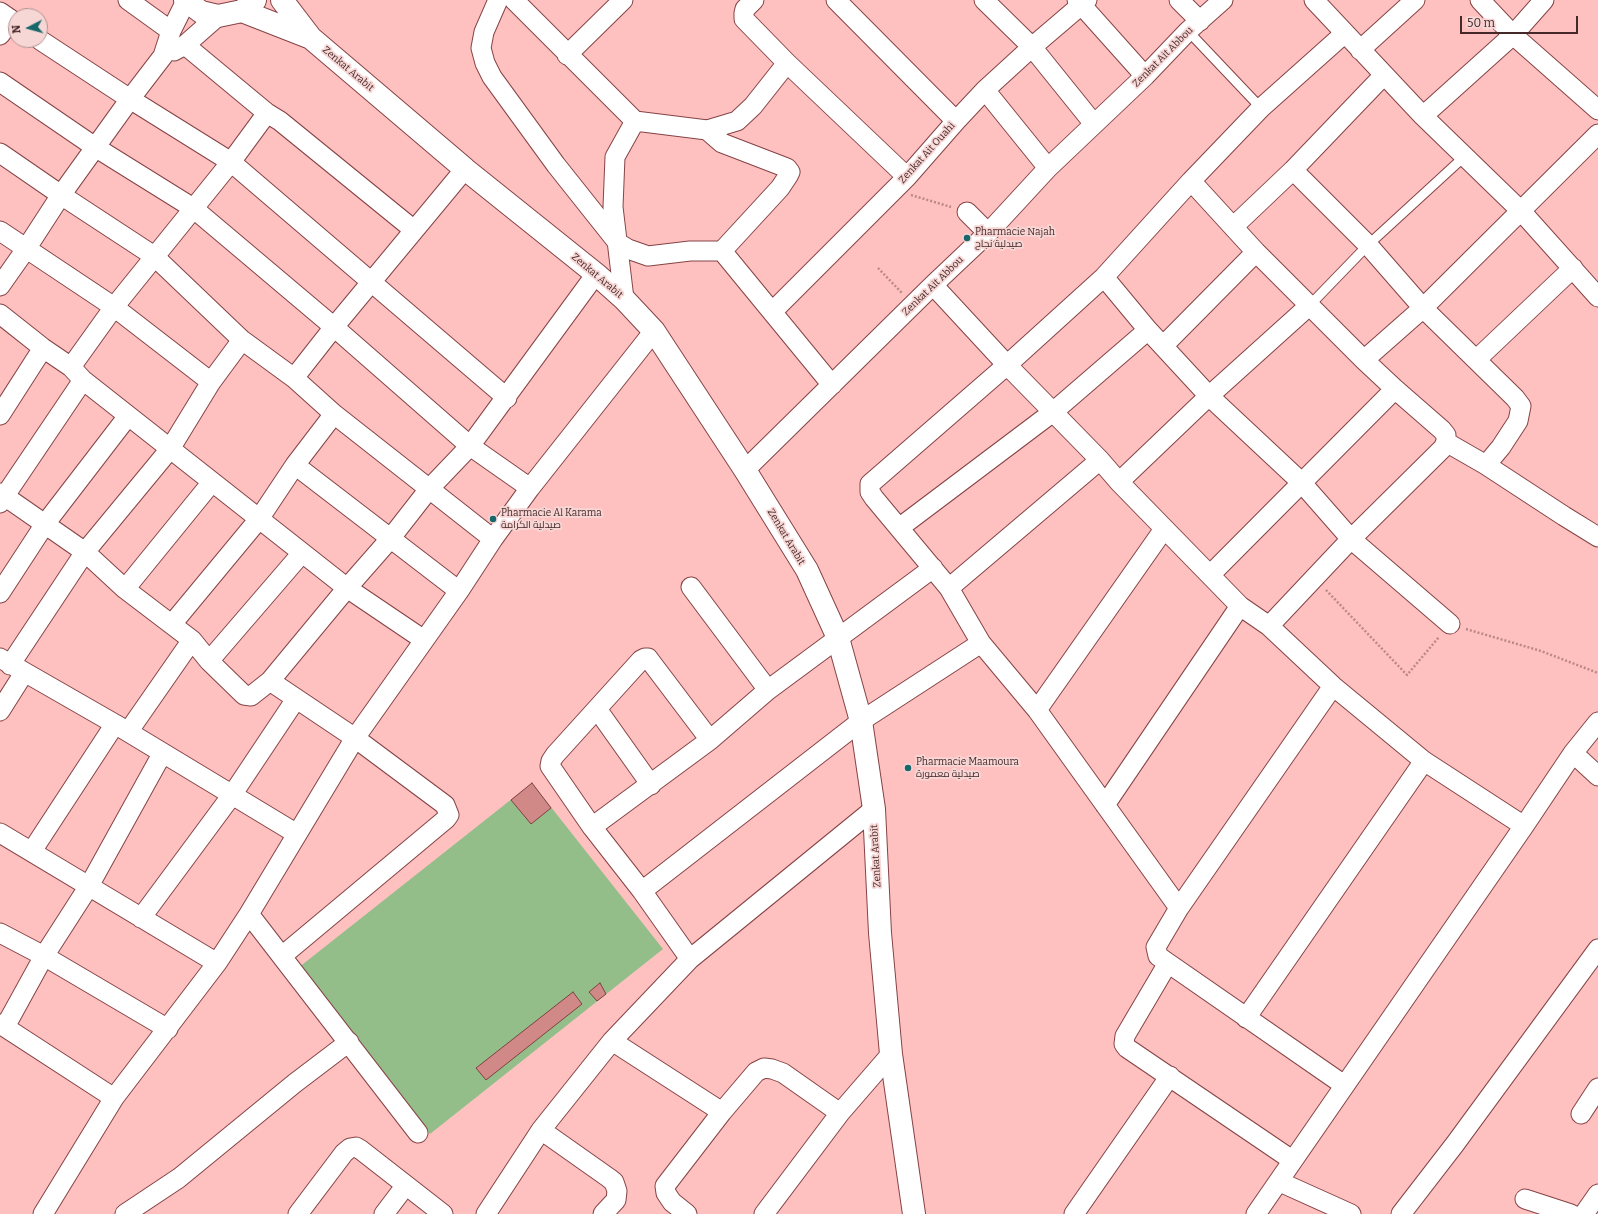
<!DOCTYPE html>
<meta charset="utf-8">
<style>
body{margin:0}
#map{position:relative;width:1598px;height:1214px;overflow:hidden;background:#ffc1c0;font-family:Bitter,serif}
canvas{display:block}
.north{position:absolute;left:8px;top:8px;width:40px;height:40px;box-sizing:border-box;background:#f7d7d6;border:1px solid #b09190;border-radius:50%;rotate:264deg;font-size:11px;font-weight:700;line-height:16px;text-align:center;color:#462828}
.north::after{content:'';display:block;margin:auto;width:14px;height:18px;background:#18676a;clip-path:polygon(50% 0,100% 100%,50% 72%,0 100%)}
.scale{position:absolute;left:1460px;top:16px;width:118px;height:18px;box-sizing:border-box;border:2px solid #462828;border-top:0;padding-left:5px;font-size:12px;line-height:14px;white-space:nowrap;color:#462828;-webkit-text-stroke:3px #f7d7d6;paint-order:stroke}
</style>
<div id="map">
<canvas width="1598" height="1214"></canvas>
<div class="north">N</div>
<div class="scale">50 m</div>
</div>
<script>
const c = document.querySelector('canvas').getContext('2d');
c.lineJoin = 'round';
function fillPath(path, color) { c.fillStyle = color; c.fill(path, 'evenodd'); }
const toPath = rows => new Path2D(rows.map(r => 'M' + r).join(''));
function strokePath(path, color, width, dash) { c.strokeStyle = color; c.lineWidth = width; c.lineCap = dash ? 'butt' : 'round'; c.setLineDash(dash || []); c.stroke(path); }
function write(font, color, halo, rows, align = 'center') {
  c.font = font + ' Bitter,Cairo,serif'; c.lineWidth = 3.5; c.setLineDash([]); c.textBaseline = 'middle'; c.strokeStyle = halo; c.fillStyle = color; for (const [text, x, y, turn = 0] of rows) {
    c.save(); c.translate(x, y); c.rotate((+turn || 0) * Math.PI / 180); c.textAlign = isNaN(turn) ? turn : align; if (halo) c.strokeText(text, 0, 0); c.fillText(text, 0, 0); c.restore();
  }
}
fillPath(toPath([
 [532,783,663,949,430,1134,298,968]
]), '#93be8a');
const building = toPath([
 [532,783,551,808,531,824,511,800,532,783],
 [600,983,606,994,597,1001,589,992,600,983],
 [573,992,582,1004,486,1080,476,1068,573,992]
]);
fillPath(building, '#d18988');
strokePath(building, '#814041', 1);
const lane = toPath([
 [1188,31,1261,108],
 [1310,305,1368,245,1465,156]
]);
const street = toPath([
 [128,0,171,31],
 [498,0,484,32,481,48,485,63,492,77,556,165,618,243,628,249,648,256,690,251,722,251,780,188,788,176,790,172,787,168,722,143,707,130],
 [514,0,635,121,707,130,737,121,753,106,787,63],
 [754,0,745,9,744,13,744,19,787,63,907,177],
 [836,0,956,121],
 [984,0,1032,47,1094,124],
 [1077,0,1145,76],
 [1179,0,1200,21],
 [1314,0,1423,116,1521,211,1598,297],
 [1480,0,1513,35,1598,110],
 [0,12,16,23],
 [0,35,11,20],
 [40,40,130,99,231,162,507,398],
 [185,45,267,113],
 [1360,50,1415,0],
 [174,51,185,45,218,16],
 [567,55,623,0],
 [0,82,95,147,193,208,334,327,470,446,530,488],
 [985,90,1048,168],
 [1423,116,1513,35,1544,0],
 [0,153,61,195,154,256,242,340,294,378,334,414,493,539],
 [1293,170,1368,245,1423,308,1515,398,1521,406,1518,421,1501,447,1486,465],
 [1191,181,1256,252,1364,360,1395,389,1442,430,1446,435,1446,442,1443,448,1351,539,1269,626],
 [967,212,988,233],
 [1233,227,1293,170,1384,75],
 [0,231,114,307,211,382],
 [722,251,832,385],
 [1104,277,1148,330,1209,396,1301,482,1351,539,1450,624],
 [933,285,1007,365,1100,460,1119,482,1240,606,1269,626,1333,686,1424,761,1524,826],
 [0,286,26,249,61,195,130,99,163,56,171,31,186,1],
 [624,299,613,207,615,157,635,121],
 [772,312,907,177,956,121,985,90,1032,47,1087,0],
 [0,314,43,348,71,367,83,380,347,588,424,640],
 [1163,346,1256,252],
 [1477,359,1573,268],
 [1364,360,1423,308,1598,134],
 [71,367,114,307,231,162,267,113,280,121,414,230],
 [294,378,334,327,465,169],
 [0,415,43,348],
 [1446,442,1486,465,1564,516,1598,537],
 [295,465,459,591],
 [745,470,933,285,988,233,1048,168,1145,76,1188,31,1223,0],
 [1119,482,1209,396,1310,305],
 [0,493,85,552,125,589,192,640,209,661,244,695,251,696,270,681,355,738,445,805,449,815,446,819,282,956],
 [0,503,83,380],
 [899,528,1053,412,1148,330],
 [1211,574,1395,389],
 [691,587,768,690],
 [949,588,1100,460],
 [125,589,212,482],
 [0,593,45,524,128,416],
 [172,624,259,519,295,465,334,414],
 [0,658,115,724,297,834],
 [209,661,302,553],
 [10,665,85,552,170,449,211,382,242,340],
 [270,681,347,588,390,539,429,489,470,446,596,274],
 [1333,686,1179,908,1156,947,1158,956,1168,963,1344,1085],
 [597,709,651,785],
 [1037,710,1164,529],
 [0,711,24,673],
 [128,732,192,640],
 [1573,753,1598,776],
 [1105,805,1240,606],
 [592,827,710,740,768,690,933,568],
 [0,833,217,963],
 [32,851,115,724],
 [642,891,861,721,981,643],
 [1179,908,1037,710,981,643,949,588,874,498,870,492,870,484,1007,365,1104,277,1191,181,1261,108,1345,33],
 [249,914,418,1133],
 [141,918,232,795,296,699],
 [0,933,44,956,168,1029],
 [690,959,642,891,592,827,550,766,551,761,555,755,641,660,645,658,648,658,710,740],
 [1168,963,1125,1036,1124,1044,1127,1048,1292,1160],
 [1246,1018,1424,761],
 [0,1024,114,1098],
 [5,1027,44,956,89,886,162,754],
 [612,1041,722,1112],
 [1581,1114,1598,1088],
 [541,1130,609,1178,614,1182,617,1191,616,1200,603,1214],
 [1280,1182,1351,1214],
 [1525,1199,1571,1214],
 [43,1214,114,1098,217,963,249,914,355,738,459,591,493,539,530,488,654,331],
 [125,1214,179,1178,295,1083,349,1042],
 [298,1214,344,1153,350,1148,356,1147,361,1150,443,1214],
 [384,1214,406,1185],
 [486,1214,541,1130,612,1041,690,959,874,809],
 [687,1214,672,1202,666,1193,665,1186,722,1112,756,1072,764,1068,772,1069,783,1073,840,1113],
 [764,1214,840,1113,891,1054],
 [1074,1214,1170,1076],
 [1256,1214,1524,826,1573,753,1598,722],
 [1401,1214,1455,1144,1598,949],
 [1584,1214,1598,1194]
]);
const secondary = toPath([
 [185,0,201,12,218,16,242,11,255,0],
 [282,0,311,38,465,169,596,274,624,299,654,331,745,470,807,570,838,638,861,721,874,809,880,933,891,1054,914,1214],
 [242,11,311,38]
]);
strokePath(lane, '#854345', 11);
strokePath(street, '#854345', 21);
strokePath(secondary, '#854345', 24);
strokePath(toPath([
 [911,195,951,207],
 [878,268,902,293],
 [1326,590,1407,675,1439,637],
 [1466,629,1541,651,1598,673]
]), '#ba8887', 2.5, [2, 2]);
strokePath(lane, '#fff', 9);
strokePath(street, '#fff', 19);
strokePath(secondary, '#fff', 22);
for (const [x, y, r, color] of [
 [967,238,4,"#18676a"],
 [493,519,4,"#18676a"],
 [908,768,4,"#18676a"]
]) { const dot = new Path2D(); dot.arc(x, y, r, 0, 2 * Math.PI); c.fillStyle = color; c.fill(dot); strokePath(dot, '#f7d7d6', 1.5); }
write('10px', '#462828', '#f7d7d6', [
 ["Zenkat Ait Abbou",1163,57,-45],
 ["Zenkat Arabit",348,69,40],
 ["Zenkat Ait Ouahi",927,153,-48],
 ["Zenkat Arabit",597,276,40],
 ["Zenkat Ait Abbou",933,286,-44],
 ["Zenkat Arabit",786,537,59],
 ["Zenkat Arabit",876,856,-93]
]);
write('10px', '#462828', '#f7d7d6', [
 ["Pharmacie Najah",975,232],
 ["صيدلية نجاح",975,244],
 ["Pharmacie Al Karama",501,513],
 ["صيدلية الكرامة",501,525],
 ["Pharmacie Maamoura",916,762],
 ["صيدلية معمورة",916,774]
], 'left');
</script>
